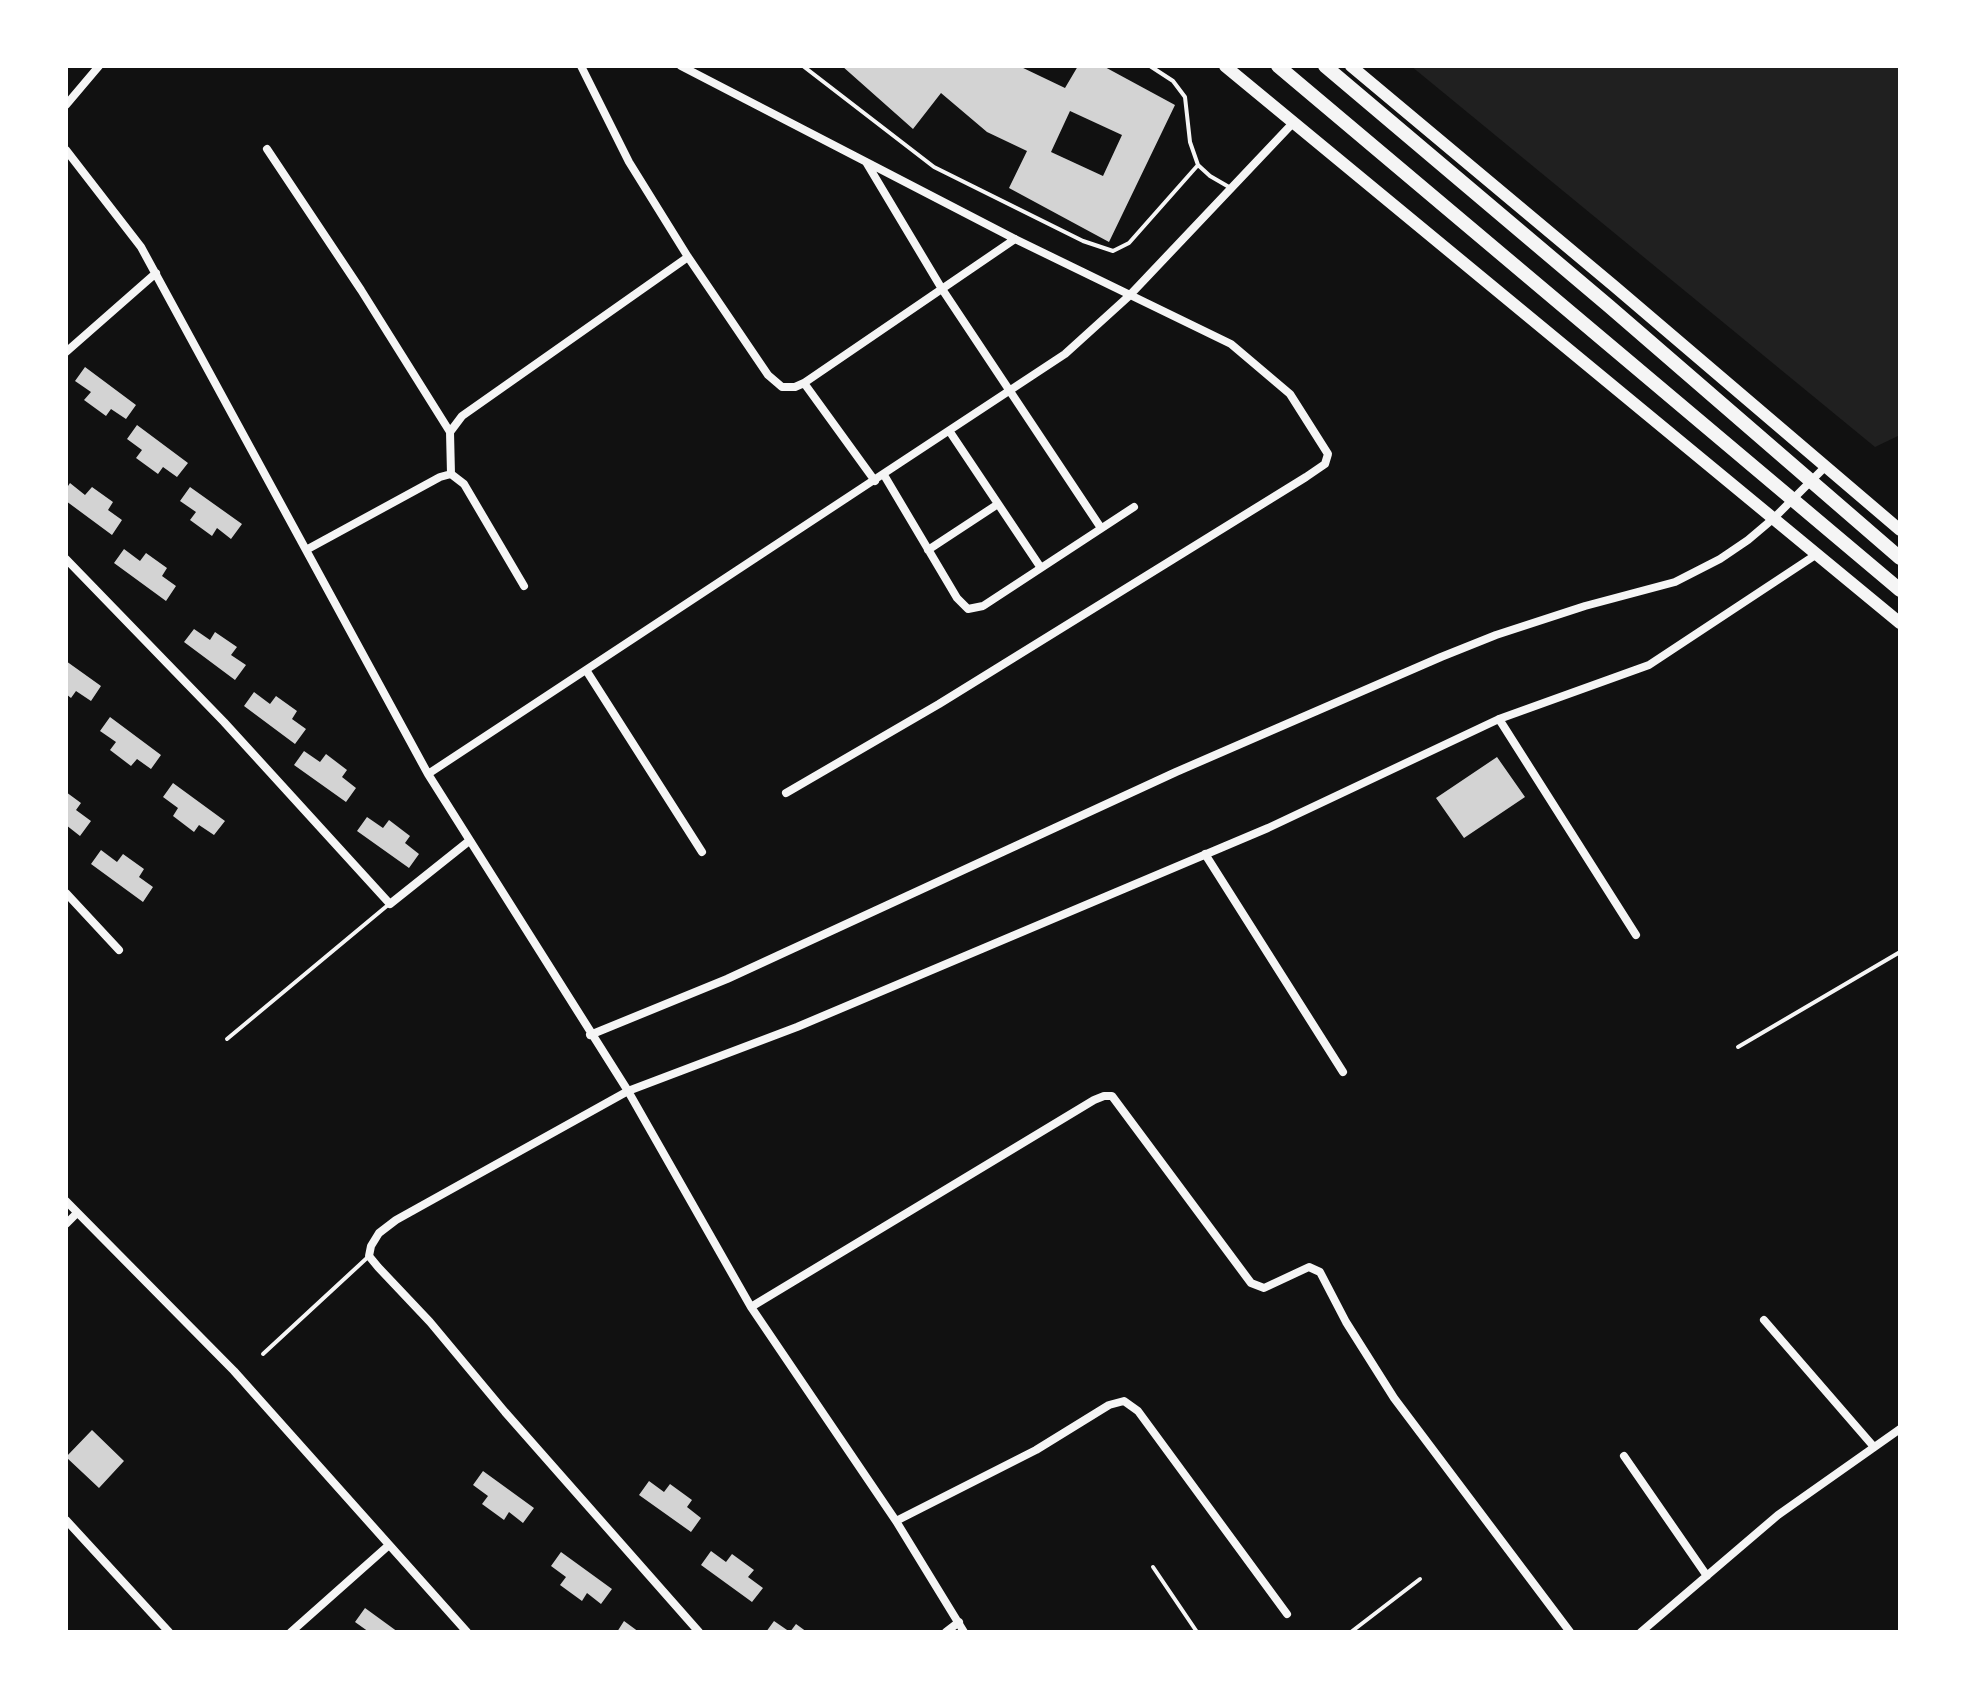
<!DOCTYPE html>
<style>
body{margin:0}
#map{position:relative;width:1966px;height:1698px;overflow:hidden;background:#111;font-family:Georgia,serif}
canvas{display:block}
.frame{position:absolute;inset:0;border:68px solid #fff;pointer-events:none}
</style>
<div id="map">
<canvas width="1966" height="1698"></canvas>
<div class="frame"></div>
</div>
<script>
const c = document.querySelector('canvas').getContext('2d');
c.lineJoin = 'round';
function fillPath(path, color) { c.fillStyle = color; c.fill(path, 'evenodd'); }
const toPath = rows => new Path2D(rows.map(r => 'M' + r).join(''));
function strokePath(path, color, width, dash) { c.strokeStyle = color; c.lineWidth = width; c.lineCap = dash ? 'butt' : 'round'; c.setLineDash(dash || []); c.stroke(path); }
fillPath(toPath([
 [1411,66,1900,66,1900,435,1875,447]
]), '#202020');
fillPath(toPath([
 [842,66,1019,66,1065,88,1078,66,1103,66,1175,105,1109,242,1009,188,1027,151,987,132,941,93,913,129],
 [1070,111,1122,135,1103,176,1051,152],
 [85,367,136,405,126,419,111,409,106,416,84,400,91,392,75,381],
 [137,425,188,463,177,477,163,467,158,474,136,458,142,450,127,439],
 [70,483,85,495,92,487,113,502,108,510,122,520,112,535,66,501,66,489],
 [190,487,242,524,231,539,217,528,212,536,190,520,196,512,180,501],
 [124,549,140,561,146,553,167,568,162,576,176,586,166,601,114,563],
 [194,629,210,640,215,632,237,647,231,655,246,665,235,680,184,642],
 [66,661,101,686,91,701,76,691,71,698,66,694],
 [254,692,270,704,276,696,297,711,292,719,306,729,295,744,244,706],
 [110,717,161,755,151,769,137,759,131,766,110,750,116,742,100,731],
 [304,751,320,762,326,754,347,770,342,777,356,788,346,802,294,765],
 [1497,757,1525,797,1464,838,1436,798],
 [173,783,225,821,214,835,199,825,194,832,173,816,178,808,163,797],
 [66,792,81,803,76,810,91,821,80,836,66,825],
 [367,817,383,828,389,820,410,836,405,843,419,854,409,868,357,831],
 [101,850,117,862,123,854,144,869,139,877,153,887,143,902,91,864],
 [92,1430,124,1461,99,1488,66,1457],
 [483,1471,534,1508,523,1523,509,1512,504,1520,482,1504,488,1496,473,1485],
 [649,1481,664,1492,670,1484,692,1500,687,1507,701,1518,691,1532,639,1495],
 [711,1551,726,1562,732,1554,754,1570,748,1577,763,1588,752,1602,701,1565],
 [561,1552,612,1589,601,1604,587,1593,582,1601,560,1585,566,1577,551,1566],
 [365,1608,398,1632,369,1632,355,1622],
 [624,1621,639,1632,617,1632],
 [774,1621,790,1632,796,1624,807,1632,766,1632]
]), '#d3d3d3');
strokePath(toPath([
 [803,66,934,167,1083,241,1113,251,1129,243,1198,165],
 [1150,66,1173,81,1185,97,1190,142,1198,165,1210,176,1229,187],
 [227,1039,388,905],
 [1738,1047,1900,952],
 [263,1354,368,1257],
 [1153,1567,1197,1632],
 [1351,1632,1420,1579]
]), '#f5f5f5', 4);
strokePath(toPath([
 [581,66,629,162,688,257,768,375,782,387,795,387,804,383,1015,239],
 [681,66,1015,239,1231,344,1290,394,1328,454,1325,464,1306,477,939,704,786,793],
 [66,105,99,66],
 [267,149,361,290,450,432],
 [66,150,141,247,428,774,628,1091,751,1307,896,1521,964,1632],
 [866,162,942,289,1101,528],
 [66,352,156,273],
 [804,383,875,481],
 [950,432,1041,568],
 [451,474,450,432,462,416,688,257],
 [884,475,957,598,968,609,983,606,1134,507],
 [306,550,440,477,451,474,464,484,524,586],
 [928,550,998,504],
 [66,559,224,722,390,904,469,841],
 [586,670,702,852],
 [1499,719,1636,935],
 [428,774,1065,354,1129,296,1292,124],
 [1205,854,1343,1072],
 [66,893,119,950],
 [590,1035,727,979,1176,772,1441,657,1496,635,1585,606,1675,582,1720,559,1748,540,1774,518,1825,467],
 [66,1201,234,1371,467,1632],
 [66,1224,77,1213],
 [751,1307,1094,1100,1104,1096,1112,1096,1251,1283,1264,1288,1309,1267,1320,1272,1346,1322,1394,1398,1570,1632],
 [1764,1320,1874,1447],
 [1624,1456,1707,1576],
 [66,1520,169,1632],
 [896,1521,1036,1450,1109,1405,1124,1401,1138,1411,1287,1614],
 [291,1632,389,1545],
 [699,1632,505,1412,430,1322,378,1267,369,1256,371,1246,379,1233,396,1220,628,1091,797,1027,1268,828,1499,719,1649,665,1817,554],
 [946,1632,959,1622],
 [1641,1632,1778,1515,1900,1429]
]), '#f5f5f5', 8);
strokePath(toPath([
 [1225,66,1900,623],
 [1351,66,1614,286,1900,530]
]), '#f5f5f5', 12);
strokePath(toPath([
 [1278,66,1900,590],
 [1325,66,1610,307,1900,558]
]), '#f5f5f5', 14);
</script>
